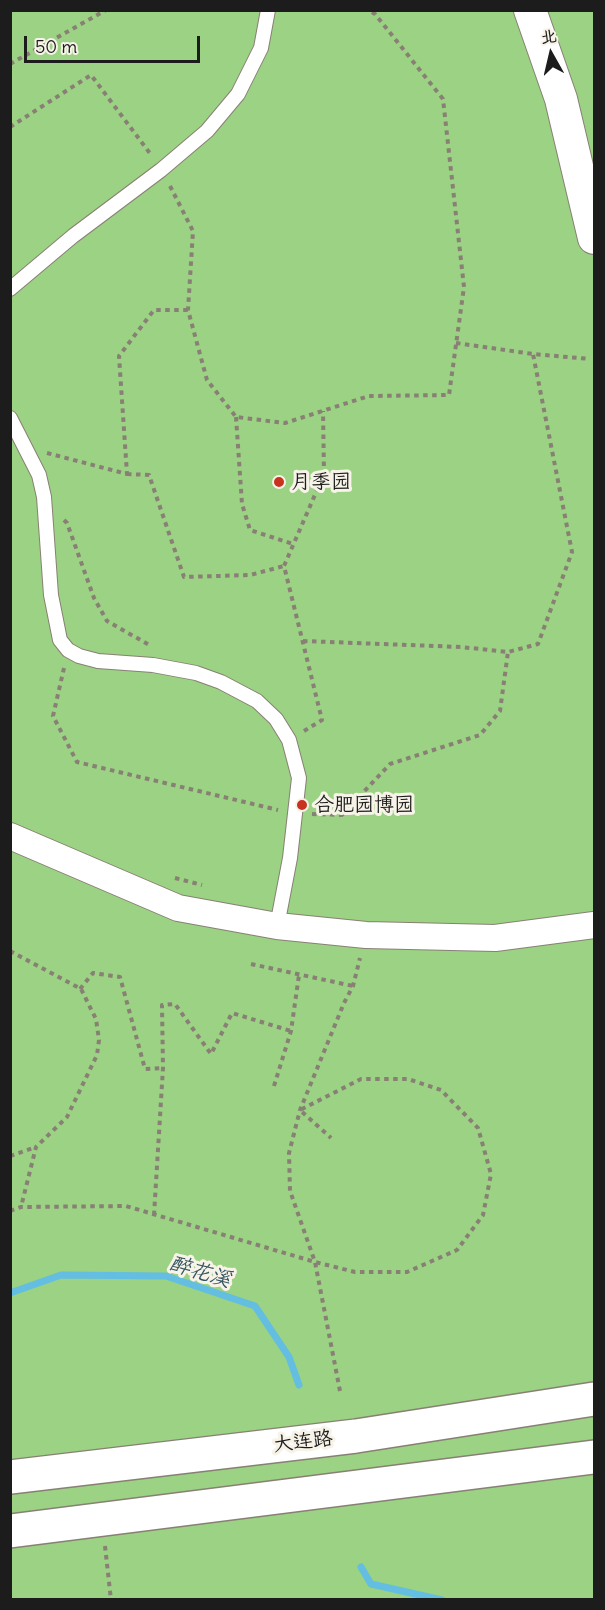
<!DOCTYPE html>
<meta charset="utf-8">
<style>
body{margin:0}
#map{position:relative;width:605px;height:1610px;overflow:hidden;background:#f3e4cd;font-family:Delius,"LXGW WenKai TC",sans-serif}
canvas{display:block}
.frame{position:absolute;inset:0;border:12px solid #1c1c1c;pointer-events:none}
.north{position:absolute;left:521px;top:24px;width:60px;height:60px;-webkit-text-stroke:4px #f7f3e8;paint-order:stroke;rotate:352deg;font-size:16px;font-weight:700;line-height:24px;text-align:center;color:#1c1c1c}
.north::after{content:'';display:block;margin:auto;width:21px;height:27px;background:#1c1c1c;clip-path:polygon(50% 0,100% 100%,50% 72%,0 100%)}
.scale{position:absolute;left:24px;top:36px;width:176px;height:27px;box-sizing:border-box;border:3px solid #1c1c1c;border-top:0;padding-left:8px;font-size:18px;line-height:21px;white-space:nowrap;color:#1c1c1c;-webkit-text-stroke:4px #f7f3e8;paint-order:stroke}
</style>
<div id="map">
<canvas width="605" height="1610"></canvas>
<div class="frame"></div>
<div class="north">北</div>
<div class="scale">50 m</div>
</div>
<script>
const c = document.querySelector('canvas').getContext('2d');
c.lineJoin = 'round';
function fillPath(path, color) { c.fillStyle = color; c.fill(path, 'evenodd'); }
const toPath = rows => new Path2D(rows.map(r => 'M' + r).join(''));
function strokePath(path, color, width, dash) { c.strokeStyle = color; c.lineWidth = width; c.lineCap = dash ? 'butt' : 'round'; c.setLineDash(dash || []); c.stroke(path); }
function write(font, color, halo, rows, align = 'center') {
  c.font = font + ' Delius,"LXGW WenKai TC",sans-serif'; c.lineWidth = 6; c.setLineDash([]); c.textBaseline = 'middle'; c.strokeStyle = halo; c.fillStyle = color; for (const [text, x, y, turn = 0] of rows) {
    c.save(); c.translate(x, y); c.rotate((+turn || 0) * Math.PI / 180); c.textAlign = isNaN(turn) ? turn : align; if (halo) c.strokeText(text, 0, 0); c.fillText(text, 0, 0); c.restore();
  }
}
fillPath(toPath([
 [11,11,594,11,594,1599,11,1600]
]), '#9bd283');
strokePath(toPath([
 [10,1293,61,1275,166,1276,255,1306,289,1357,299,1385],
 [361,1567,371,1584,442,1600]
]), '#63bee1', 7);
const service = toPath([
 [10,289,73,236,161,170,207,131,238,94,261,48,268,10],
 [10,418,39,475,44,497,51,595,60,640,68,650,79,656,98,661,153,665,196,673,221,682,257,701,276,719,289,740,299,778,290,858,277,926]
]);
const minor = toPath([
 [10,836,178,908,277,926,366,935,495,938,594,925]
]);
const tertiary = toPath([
 [530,10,561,99,594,238]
]);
const secondary = toPath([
 [10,1477,356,1436,594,1399],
 [10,1531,594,1457]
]);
strokePath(service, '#888074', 16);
strokePath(minor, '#888074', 28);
strokePath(tertiary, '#888074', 34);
strokePath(secondary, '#888074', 36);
strokePath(toPath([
 [10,64,106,10],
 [10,127,91,75,152,156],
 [170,186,193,231,188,310,207,380,236,417,285,423,369,396,449,395,464,287,443,99,375,14,369,10],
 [456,343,533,354,590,359],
 [236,417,242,504,250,530,293,544],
 [47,453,127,474,119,356,154,310,188,310],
 [127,474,149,475,184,577,250,575,284,566],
 [64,520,67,523,94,598,107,621,151,646],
 [303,641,461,647,508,652,538,644,572,552,533,354],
 [64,668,53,716,77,762,278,810],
 [304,731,322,720,284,566,324,474,323,411],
 [312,814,342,815,390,764,480,735,500,711,508,652],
 [175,878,202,885],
 [10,951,81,989,96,1019,99,1040,97,1055,67,1117,36,1147,21,1207],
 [251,964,353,986],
 [80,989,93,973,120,977,145,1069,163,1068],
 [274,1086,291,1031,299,975],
 [10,1156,36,1147],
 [10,1211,21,1207,126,1206,315,1262,355,1272,407,1272,457,1250,483,1215,491,1174,478,1128,441,1090,408,1079,361,1079,300,1110,331,1138],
 [154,1215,163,1068,162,1005,175,1004,211,1054,232,1013,291,1031],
 [340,1391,315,1262,290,1191,289,1153,300,1110,344,1003,353,986,360,958],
 [105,1546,111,1600]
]), '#888074', 4, [4.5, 4.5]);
strokePath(service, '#fff', 14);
strokePath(minor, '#fff', 26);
strokePath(tertiary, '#fff', 32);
strokePath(secondary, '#fff', 33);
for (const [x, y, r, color] of [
 [279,482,6,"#c8321e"],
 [302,805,6,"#c8321e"]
]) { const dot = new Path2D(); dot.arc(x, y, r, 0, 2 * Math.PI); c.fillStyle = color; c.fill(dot); strokePath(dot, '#f7f3e8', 2); }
write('20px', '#1c1c1c', '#f7f3e8', [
 ["月季园",291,482],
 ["合肥园博园",314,805]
], 'left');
write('20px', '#1c1c1c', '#f7f3e8', [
 ["大连路",303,1442,-7]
]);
write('italic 21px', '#355561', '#f7f3e8', [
 ["醉花溪",200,1272,17]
]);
</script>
